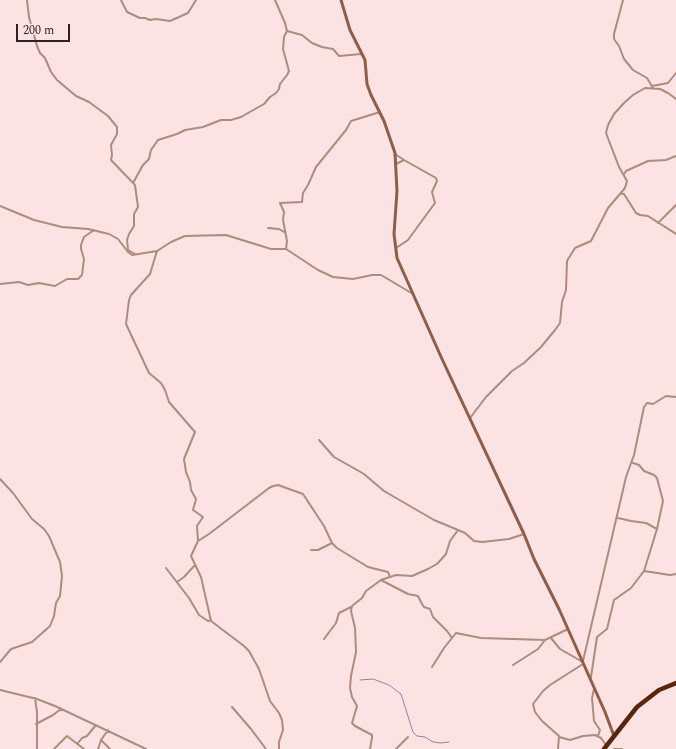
<!DOCTYPE html>
<style>
body{margin:0}
#map{position:relative;width:676px;height:749px;overflow:hidden;background:#fbe3e3;font-family:Spectral,serif}
canvas{display:block}
.scale{position:absolute;left:16px;top:24px;width:54px;height:18px;box-sizing:border-box;border:2px solid #2c2323;border-top:0;padding-left:5px;font-size:12px;line-height:14px;white-space:nowrap;color:#2c2323;-webkit-text-stroke:3px #fbe3e3;paint-order:stroke}
</style>
<div id="map">
<canvas width="676" height="749"></canvas>
<div class="scale">200 m</div>
</div>
<script>
const c = document.querySelector('canvas').getContext('2d');
c.lineJoin = 'round';
const toPath = rows => new Path2D(rows.map(r => 'M' + r).join(''));
function strokePath(path, color, width, dash) { c.strokeStyle = color; c.lineWidth = width; c.lineCap = dash ? 'butt' : 'round'; c.setLineDash(dash || []); c.stroke(path); }
strokePath(toPath([
 [360,680,373,679,389,685,401,694,413,732,417,736,425,737,433,742,441,743,449,742]
]), '#978296', 1);
strokePath(toPath([
 [27,0,29,17,37,46,40,53,45,58,51,72,57,80,76,96,89,102,108,116,117,127,117,134,111,145,112,155,111,160,135,185,138,207,134,214,134,226,129,234,127,240,128,250,135,254],
 [121,0,127,12,140,18,145,18,150,20,156,19,170,21,188,13,196,0],
 [275,0,285,23,287,31,302,35,312,43,322,47,333,49,339,56,361,54],
 [623,0,614,34,614,39,619,46,624,59,633,70,647,78,653,88],
 [652,86,668,83,676,73],
 [395,154,404,160,436,178,437,181,432,192,435,203,432,207,408,240,396,248],
 [396,164,404,160],
 [624,174,626,171,648,161,666,160,676,156],
 [133,183,143,165,149,159,151,150,158,140,177,134,185,130,203,127,221,120,231,120,241,117,264,104,270,97,276,93,279,89,280,84,287,75,289,71,283,49,284,37,287,31],
 [622,194,624,194,636,213,640,215,648,216,676,234],
 [0,206,34,220,62,227,88,229,109,234,118,239,128,252,132,255,157,251,171,242,185,236,226,235,271,249,286,249,318,270,333,277,353,279,372,275,381,275,413,294],
 [658,223,676,205],
 [268,228,279,229,284,232],
 [286,249,287,241,283,220,284,212,280,203,302,202,303,193,308,185,316,167,346,130,351,121,380,112],
 [157,251,150,274,131,295,129,300,126,324,149,373,161,383,165,390,169,402,195,432,184,459,186,472,190,482,191,490,196,499,193,510,203,517,197,526,198,541,191,556,201,577,211,621,244,646,249,651,259,669,270,701,279,713,282,720,283,730,279,742,279,749],
 [0,284,19,282,28,285,39,283,55,286,67,279,78,279,82,275,84,259,81,249,81,245,84,237,94,230],
 [470,418,486,397,512,371,524,363,541,347,555,330,560,323,562,302,566,290,567,261,575,248,591,241,608,208,625,188,627,181,619,167,606,133,608,125,614,114,624,103,633,95,645,88,660,89,668,93,676,99],
 [319,440,334,457,364,474,384,491,434,520,458,530],
 [633,463,639,465,644,471,654,475,657,478,663,501,657,529,644,571],
 [0,479,13,493,32,519,44,529,49,536,60,562,62,576,60,596,56,603,54,616,50,626,32,642,11,649,0,662],
 [618,518,631,521,646,523,657,529],
 [198,541,209,534,269,488,273,486,278,485,303,494,324,526,332,543,337,548,368,567,388,572,390,577],
 [311,550,318,550,332,543],
 [166,568,189,598,199,615,208,621,211,620],
 [381,580,408,594,418,596,422,604,424,607,430,609,433,617,447,631,452,638],
 [177,582,184,577,195,565],
 [551,638,560,649,581,661],
 [324,639,336,623,339,613,351,607],
 [583,661,626,477,634,455,644,407,647,403,653,404,666,396,676,397],
 [513,665,538,649,545,640],
 [432,667,444,648,456,633,481,638,545,640,568,629],
 [591,677,597,637,607,629,614,600,631,588,644,571,670,575,676,574],
 [594,689,592,698,594,721,600,730,598,736],
 [0,690,37,699,55,706,146,749],
 [35,698,37,712,37,749],
 [232,707,251,729,266,749],
 [36,724,53,715,61,709],
 [559,737,570,740,583,736,595,735,601,738,606,745],
 [101,740,110,749],
 [78,743,82,738,87,736,96,725],
 [54,749,67,736,84,749],
 [98,749,101,740,108,730],
 [370,749,372,738,372,735,355,726,352,723,357,706,352,697,350,688,351,676,356,652,355,628,351,611,352,606,362,598,366,591,381,580,396,575,412,576,428,569,437,564,446,554,450,541,458,530,465,533,474,541,482,542,509,539,524,534],
 [396,749,408,737],
 [558,749,559,736,542,721,535,712,533,704,543,691,550,685,583,664],
 [614,749,622,749]
]), '#af8b7c', 2);
strokePath(toPath([
 [341,0,350,30,365,60,367,84,371,95,384,121,395,153,397,191,394,234,397,258,442,359,524,534,534,559,559,609,605,712,614,736]
]), '#905d47', 3);
strokePath(toPath([
 [604,749,637,707,659,690,676,683]
]), '#5b2509', 4.5);
</script>
